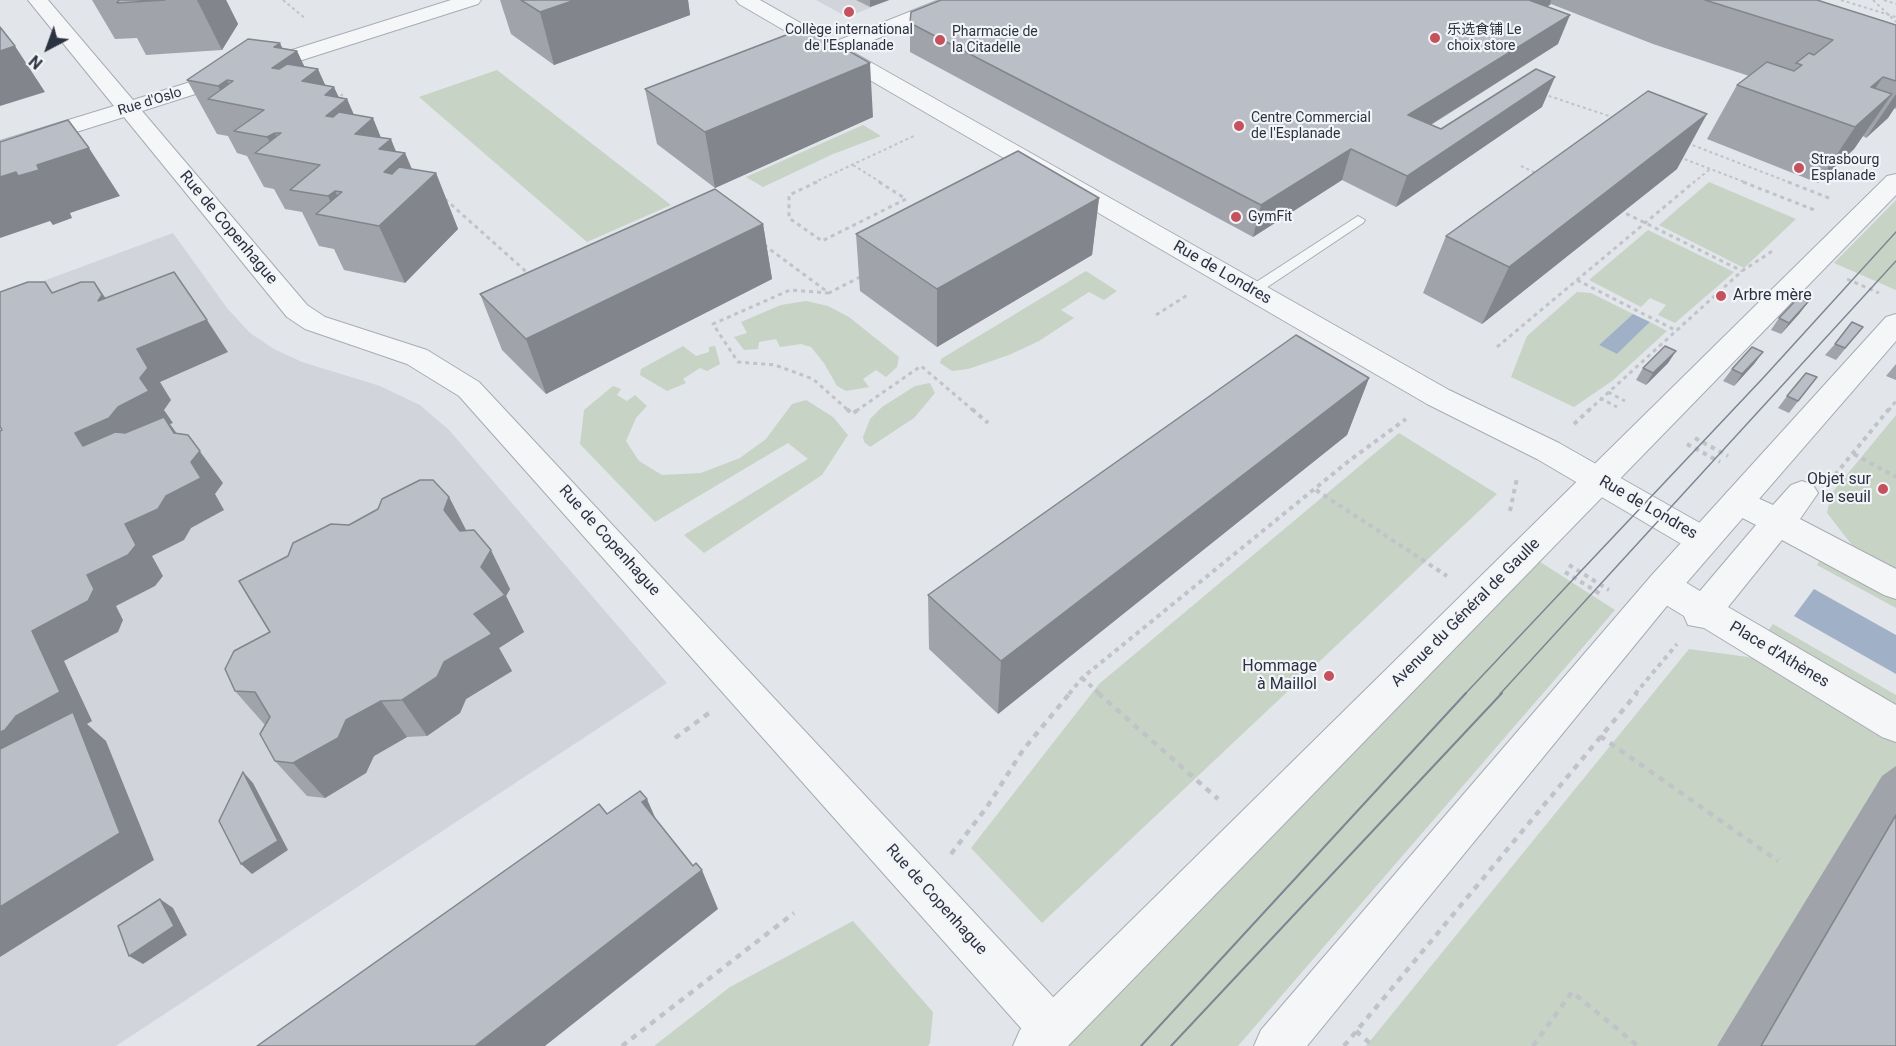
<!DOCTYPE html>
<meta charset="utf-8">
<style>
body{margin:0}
#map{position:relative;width:1896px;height:1046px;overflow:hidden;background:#e2e5ea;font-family:Roboto,sans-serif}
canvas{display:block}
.north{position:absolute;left:18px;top:18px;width:60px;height:60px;-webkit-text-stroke:4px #f2f4f7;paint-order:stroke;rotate:221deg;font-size:16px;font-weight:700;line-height:24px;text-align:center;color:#2b3241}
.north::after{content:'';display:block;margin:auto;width:21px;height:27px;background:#2b3241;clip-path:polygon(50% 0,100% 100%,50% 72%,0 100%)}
</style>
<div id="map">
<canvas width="1896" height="1046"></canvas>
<div class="north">N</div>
</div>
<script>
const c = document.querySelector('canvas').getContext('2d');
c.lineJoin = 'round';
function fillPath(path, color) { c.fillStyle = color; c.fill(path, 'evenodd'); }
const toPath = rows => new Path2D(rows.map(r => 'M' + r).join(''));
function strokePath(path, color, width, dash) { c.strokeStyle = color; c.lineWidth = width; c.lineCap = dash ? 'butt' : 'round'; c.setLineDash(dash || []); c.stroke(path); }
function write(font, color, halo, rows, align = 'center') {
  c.font = font + ' Roboto,"Noto Sans SC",sans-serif'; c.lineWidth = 4.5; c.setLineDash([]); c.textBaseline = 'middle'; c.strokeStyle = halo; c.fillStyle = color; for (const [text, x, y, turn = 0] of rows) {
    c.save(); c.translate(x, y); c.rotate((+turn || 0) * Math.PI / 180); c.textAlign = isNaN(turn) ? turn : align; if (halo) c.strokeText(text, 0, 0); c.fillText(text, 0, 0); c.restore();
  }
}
fillPath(toPath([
 [816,0,890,0,847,17],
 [173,233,227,308,250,333,274,349,302,362,380,386,420,405,449,430,667,683,116,1046,0,1046,0,297]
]), '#d1d4db');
fillPath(toPath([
 [497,70,671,205,587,242,419,97],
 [863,125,881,136,833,154,763,187,746,177],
 [1709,182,1796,219,1744,268,1659,225],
 [1896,200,1896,290,1834,263],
 [1648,230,1734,272,1675,323,1658,315,1666,305,1650,298,1641,307,1589,280],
 [1086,271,1117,291,1104,300,1089,292,1061,310,1074,318,1039,341,1009,355,968,369,952,371,940,363,941,359],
 [1577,292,1591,293,1633,314,1599,345,1617,354,1650,322,1667,331,1612,381,1574,407,1511,377,1527,336],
 [806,301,828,306,849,317,899,357,897,367,886,377,876,370,863,379,869,387,846,391,837,386,824,363,811,347,801,344,780,347,776,339,759,342,758,349,744,350,734,337,747,333,741,322,781,305],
 [683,346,696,356,709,352,709,347,715,346,720,364,707,371,700,368,683,379,686,383,667,391,640,375,641,369],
 [930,383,935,393,914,418,870,447,864,442,863,437,870,419,882,407,915,386],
 [613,386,621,389,617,395,627,401,635,395,647,406,636,418,626,441,639,461,662,475,701,473,740,458,766,439,792,404,806,400,833,417,848,435,822,475,704,553,684,535,808,459,788,443,655,522,580,444,584,410],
 [1896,415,1896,569,1852,545,1827,513,1831,494],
 [1399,433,1497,494,1042,923,971,848,1099,684],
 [1824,554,1896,592,1896,608,1817,565],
 [1534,558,1615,610,1238,1046,1064,1046],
 [1773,624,1896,695,1896,714,1764,636],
 [1689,649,1770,660,1896,737,1896,1046,1366,1046],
 [853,921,933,1012,930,1043,928,1046,654,1046,730,987]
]), '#c7d3c4');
fillPath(toPath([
 [1633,314,1650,322,1617,354,1599,345],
 [1814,589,1896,635,1896,674,1794,616]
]), '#a0b1c7');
const service = toPath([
 [1358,216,1365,220,1363,223,1257,294,1247,294,1245,291,1247,288,1358,216]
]);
const minor = toPath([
 [28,0,48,0,133,100,451,0,481,0,478,4,142,111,307,305,325,317,427,350,479,382,1068,1013,1075,1029,1068,1045,1036,1045,459,396,407,364,305,329,287,317,124,117,0,156,0,141,114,106,28,0],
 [736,0,760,0,834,42,939,0,966,0,963,4,849,50,1449,390,1559,443,1714,531,1719,540,1714,549,1702,553,1690,549,1537,459,1427,404,739,4,736,0],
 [1802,481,1813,485,1818,493,1800,519,1896,569,1896,599,1884,595,1782,540,1728,607,1896,705,1896,742,1882,737,1704,628,1688,625,1684,616,1651,596,1646,586,1651,576,1663,572,1675,576,1700,591,1756,525,1727,510,1722,501,1727,492,1738,489,1773,505,1791,485,1802,481]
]);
const tertiary = toPath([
 [1896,174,1896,195,1068,1046,1013,1046,1020,1030,1887,176,1896,174],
 [1896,314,1896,341,1675,596,1307,1046,1254,1046,1261,1030,1651,576,1886,317,1896,314]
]);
strokePath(service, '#a7acb4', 2);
strokePath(minor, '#a7acb4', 2);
strokePath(tertiary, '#a7acb4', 2);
strokePath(toPath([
 [283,0,306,19],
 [1841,0,1896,17],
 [1873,0,1896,22],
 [1884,0,1896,4],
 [1543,94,1615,118],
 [336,100,343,94],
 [1687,143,1791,183],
 [1679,157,1747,183],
 [853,165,882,183],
 [1521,166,1538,174],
 [813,183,916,135],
 [1693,183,1710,169]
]), '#c0c3c8', 2, [3, 3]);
strokePath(toPath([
 [817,182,789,195,789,218,822,241,906,199,879,182],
 [1743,182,1817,211],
 [1788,182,1829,198],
 [445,199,531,276],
 [1619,210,1742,271],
 [764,245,829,293,862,276],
 [1847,279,1879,293],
 [1577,280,1677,331],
 [829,293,790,290,713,324,738,362,775,365,813,379,849,411],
 [1156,315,1189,294],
 [1497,347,1694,182],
 [1608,392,1625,401],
 [1600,398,1617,407],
 [856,411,921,366,974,411],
 [1588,411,1742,271,1774,250],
 [1888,411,1896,401]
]), '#c0c3c8', 3, [4, 4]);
strokePath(toPath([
 [847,409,852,414,859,409],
 [972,409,988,423],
 [1574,424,1590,409],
 [1695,438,1728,456],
 [1687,444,1720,462],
 [1854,454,1896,477],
 [1835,475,1889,409],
 [1316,490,1447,576],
 [1510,511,1517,478],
 [1569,565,1609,590],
 [1565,572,1602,595],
 [1082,678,1100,694],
 [1069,694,1082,678,1350,460,1406,419],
 [1635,694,1677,644]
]), '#c0c3c8', 4, [4.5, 4.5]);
strokePath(toPath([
 [1098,693,1218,799],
 [1600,736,1778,861],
 [675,738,709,713],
 [951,854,987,807,1023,750,1070,693],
 [1356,1031,1373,1046],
 [622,1046,794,913],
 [1344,1046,1637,693],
 [1533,1046,1572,992,1638,1046]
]), '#c0c3c8', 4.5, [6, 6]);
fillPath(service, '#f5f6f8');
fillPath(minor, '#f5f6f8');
fillPath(tertiary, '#f5f6f8');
strokePath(toPath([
 [1465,694,1764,377,1896,232],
 [1500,694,1896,261]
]), '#7d8492', 1.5);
strokePath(toPath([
 [1141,1046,1466,693],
 [1171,1046,1502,693]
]), '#7d8492', 2);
fillPath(toPath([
 [92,0,226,0,238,24,222,50,146,55,137,38,115,39],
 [500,0,688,0,690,15,554,65,511,34],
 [856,0,889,0,870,7],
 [941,0,1817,0,1896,25,1896,109,1894,108,1888,118,1866,138,1863,136,1854,149,1818,183,1707,139,1737,85,1749,76,1653,44,1551,4,1547,7,1558,44,1431,125,1441,129,1542,107,1396,207,1342,180,1253,237,910,52,910,23],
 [282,48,297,51,304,67,339,97,347,99,354,115,396,151,405,153,412,169,436,173,458,229,405,283,344,270,334,249,319,246,302,212,285,209,274,189,264,187,247,156,237,153,228,136,217,134,187,80],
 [645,89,873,117,715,188,657,144],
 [1677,169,1482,324,1423,293,1446,236],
 [1099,198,1092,255,937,347,860,291,856,234],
 [763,224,772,279,546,394,502,350,480,294],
 [1808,302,1799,314,1781,334,1771,330,1779,318],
 [1863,327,1836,360,1825,355,1835,344],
 [1676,351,1668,363,1646,385,1636,380,1643,368],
 [1763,352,1754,364,1734,386,1723,381,1732,369],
 [1896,364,1896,380,1886,376],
 [1817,377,1789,413,1778,408,1787,396],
 [1369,378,1347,435,998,714,929,649,928,595],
 [449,497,466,530,510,589,506,596,524,632,499,648,512,671,466,699,460,713,427,736,407,737,374,756,366,773,325,798,307,796,275,761,265,725,235,691,270,632,349,525],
 [1896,766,1896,1046,1717,1046,1882,776]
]), '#a0a3aa');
fillPath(toPath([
 [197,0,226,0,238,24,222,50],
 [575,0,688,0,690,15,554,65,540,12],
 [870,0,889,0,870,7],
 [1524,0,1551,0,1550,4,1551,4,1513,27],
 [1570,15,1558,44,1398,145,1408,115],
 [280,43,287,58,297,51,309,76,318,69,328,91,334,87,342,104,347,99,360,129,373,118,384,145,391,139,399,159,405,153,420,189,436,173,458,229,405,283,379,226,272,68,274,47],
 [15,46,45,92,0,106,0,51],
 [870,63,873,117,715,188,705,132],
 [1555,77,1542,107,1396,207,1407,176],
 [1883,77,1850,126,1871,87],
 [227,80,239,105,227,103,218,86],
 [1892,94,1854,149,1818,183,1855,127],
 [1896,94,1896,106,1888,118,1866,138],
 [1707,114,1677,169,1482,324,1509,267],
 [275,133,288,159,278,157,267,137],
 [89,148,120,196,70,213,72,218,53,225,50,221,0,238,0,177],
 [1351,149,1342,180,1253,237,1261,205],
 [335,191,349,220,338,218,328,196],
 [1099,198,1092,255,937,347,937,289],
 [763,224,772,279,546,394,526,339],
 [94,282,117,314,98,301],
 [1808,302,1799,314,1781,334,1789,323],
 [207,320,228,352,160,382,171,400,164,410,173,423,170,424,188,449,188,435,223,483,215,494,224,510,191,528,184,540,152,556,163,576,155,586,116,606,123,620,118,632,64,661,92,721,87,724,106,741,154,860,0,957,0,732,32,631,87,575,83,446,75,433,140,378,137,349],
 [1676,351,1668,363,1646,385,1653,373],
 [1763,352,1754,364,1734,386,1742,374],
 [1369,378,1347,435,998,714,1001,661],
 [449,497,469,536,465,549,444,510],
 [491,550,510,589,506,596,524,632,499,648,512,671,466,699,460,713,427,736,402,700,444,662,474,614,481,567],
 [381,701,407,737,374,756,366,773,325,798,293,763,346,720],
 [243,772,253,783,288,850,252,874,241,864],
 [647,799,665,840,642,802],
 [702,870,718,909,545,1046,475,1046],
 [160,899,173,908,187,935,143,964,129,956]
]), '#82858b');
const building = toPath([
 [119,0,165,0,117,3,119,0],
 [521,0,575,0,540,12,521,0],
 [941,0,1529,0,1570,15,1408,115,1441,129,1536,69,1555,77,1407,176,1351,149,1261,205,910,23,911,12,941,0],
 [1705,0,1817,0,1896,25,1896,81,1883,77,1871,87,1892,94,1855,127,1737,85,1767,62,1794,71,1802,65,1796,63,1809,53,1814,55,1833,40,1705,0],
 [0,27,15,46,0,51,0,27],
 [807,27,870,63,705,132,645,89,807,27],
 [248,39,280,43,274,47,297,51,272,68,279,69,287,64,318,69,302,81,334,87,325,95,347,99,326,116,333,117,339,112,373,118,355,134,391,139,379,149,405,153,384,172,392,174,399,167,436,173,379,226,316,214,342,192,335,191,328,196,290,190,320,165,255,153,281,133,275,133,267,137,234,131,264,110,208,99,233,81,227,80,218,86,187,80,248,39],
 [1648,91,1707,114,1509,267,1446,236,1648,91],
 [68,120,89,148,37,165,39,170,18,176,16,172,0,177,0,142,68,120],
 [1018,151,1099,198,937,289,856,234,1018,151],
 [715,189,763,224,526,339,480,294,715,189],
 [174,272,207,320,137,349,148,368,140,378,149,391,118,407,109,418,75,433,83,446,115,432,125,433,164,417,174,433,188,435,200,451,191,462,201,478,166,496,158,509,125,524,136,545,128,555,87,575,94,589,88,601,32,631,60,692,16,716,5,730,0,732,0,431,2,430,0,426,0,292,28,282,45,282,52,293,81,282,94,282,102,295,98,301,174,272],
 [1798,298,1808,302,1789,323,1779,318,1798,298],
 [1852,322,1863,327,1845,348,1835,344,1852,322],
 [1296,335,1369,378,1001,661,928,595,1296,335],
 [1665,346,1676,351,1653,373,1643,368,1665,346],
 [1752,347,1763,352,1742,374,1732,369,1752,347],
 [1806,373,1817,377,1798,401,1787,396,1806,373],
 [420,480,433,480,449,497,444,510,460,531,474,530,491,550,481,567,505,595,474,614,492,634,444,662,437,677,402,700,381,701,346,720,338,738,293,763,275,761,260,734,270,717,255,692,235,691,225,669,234,651,270,632,239,581,288,556,293,543,331,524,349,525,378,509,382,499,420,480],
 [73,712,120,833,0,907,0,749,73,712],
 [243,772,278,841,241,864,219,821,243,772],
 [640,791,647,799,642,802,693,866,696,863,702,870,475,1046,257,1046,599,804,607,814,640,791],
 [1896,815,1896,1046,1761,1046,1818,948,1896,815],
 [160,899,174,926,129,956,118,926,160,899]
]);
fillPath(building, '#babec6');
strokePath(building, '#82858b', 1.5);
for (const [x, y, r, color] of [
 [849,12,6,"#c5515c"],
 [1435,38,6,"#c5515c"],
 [940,40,6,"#c5515c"],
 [1239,126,6,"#c5515c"],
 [1799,168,6,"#c5515c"],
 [1236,217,6,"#c5515c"],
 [1721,296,6,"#c5515c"],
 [1883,489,6,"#c5515c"],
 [1329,676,6,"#c5515c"]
]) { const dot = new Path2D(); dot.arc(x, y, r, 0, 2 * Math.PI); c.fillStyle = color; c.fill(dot); strokePath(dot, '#f2f4f7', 2); }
write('14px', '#2b3241', '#f2f4f7', [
 ["Collège international",849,30,"center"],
 ["de l'Esplanade",849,46,"center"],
 ["乐选食铺 Le",1447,30],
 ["choix store",1447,46],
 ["Pharmacie de",952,32],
 ["la Citadelle",952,48],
 ["Centre Commercial",1251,118],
 ["de l'Esplanade",1251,134],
 ["Strasbourg",1811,160],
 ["Esplanade",1811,176],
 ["GymFit",1248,217]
], 'left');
write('14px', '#2b3241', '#f2f4f7', [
 ["Rue d'Oslo",150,102,-17]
]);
write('16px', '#2b3241', '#f2f4f7', [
 ["Rue de Copenhague",228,228,50],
 ["Rue de Londres",1222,273,30],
 ["Rue de Londres",1648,508,30],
 ["Rue de Copenhague",609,541,48],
 ["Avenue du Général de Gaulle",1466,613,-45],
 ["Place d'Athènes",1779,655,31],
 ["Rue de Copenhague",936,900,48]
]);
write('16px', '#2b3241', '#f2f4f7', [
 ["Arbre mère",1733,296,"left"],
 ["Objet sur",1871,480],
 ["le seuil",1871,498],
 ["Hommage",1317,667],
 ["à Maillol",1317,685]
], 'right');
</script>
